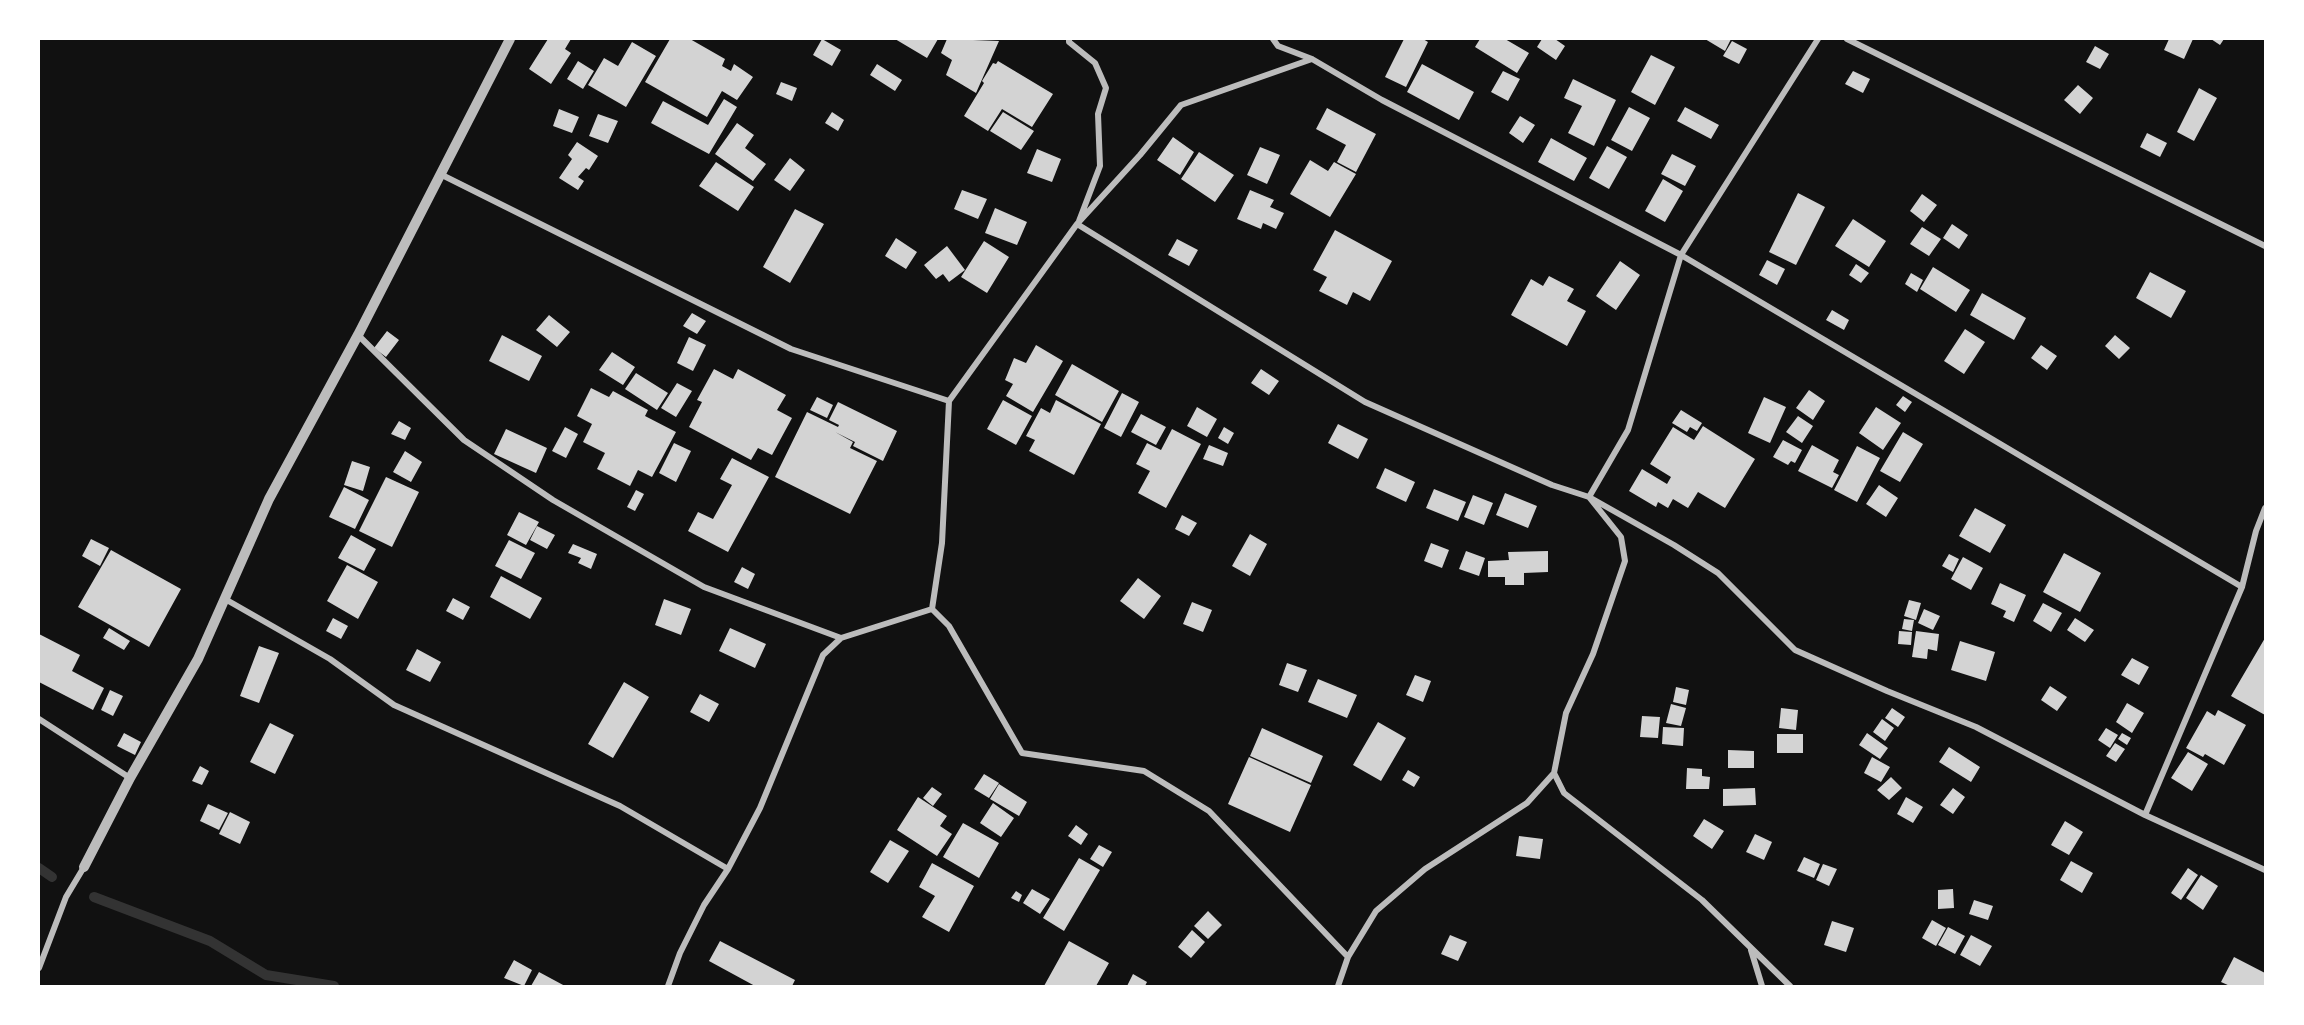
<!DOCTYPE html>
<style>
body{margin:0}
#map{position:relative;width:2304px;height:1025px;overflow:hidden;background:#111;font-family:"Golos Text",sans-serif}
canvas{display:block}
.frame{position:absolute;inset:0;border:40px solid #fff;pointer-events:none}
</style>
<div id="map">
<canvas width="2304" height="1025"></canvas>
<div class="frame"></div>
</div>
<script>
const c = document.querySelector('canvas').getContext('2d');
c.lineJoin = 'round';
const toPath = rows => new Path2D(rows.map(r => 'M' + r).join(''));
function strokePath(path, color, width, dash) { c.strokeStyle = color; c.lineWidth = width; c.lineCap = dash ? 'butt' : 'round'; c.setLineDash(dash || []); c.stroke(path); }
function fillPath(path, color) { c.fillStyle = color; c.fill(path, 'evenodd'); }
strokePath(toPath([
 [39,868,52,877],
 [94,897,210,941,266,975,334,986]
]), '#333', 10);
fillPath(toPath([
 [548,39,571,39,565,49,571,53,551,84,529,69],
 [670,39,690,39,725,59,722,66,731,71,734,64,753,77,737,100,722,91,707,117,645,82],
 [822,39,841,50,832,66,813,55],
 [895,39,938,39,927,58],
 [947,39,999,41,976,93,946,75,952,60,941,53],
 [1404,39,1423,39,1428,42,1406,87,1385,77],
 [1480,39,1505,39,1529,53,1517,73,1475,47],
 [1542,39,1555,39,1565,46,1556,60,1537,47],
 [1705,39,1731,39,1725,51],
 [2169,39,2193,39,2184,59,2164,50],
 [2211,39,2224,39,2220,45],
 [1732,41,1747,49,1739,64,1723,56],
 [632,42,656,56,626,107,588,85,604,58,618,66],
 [2095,46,2109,54,2100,69,2086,62],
 [1651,55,1675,67,1655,105,1631,92],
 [578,61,594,71,583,89,567,79],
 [998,61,1053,94,1032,127,1002,109,988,131,964,116,984,83,982,81,993,63,996,64],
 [877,64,902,80,895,91,870,75],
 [1422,64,1474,92,1459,120,1407,92],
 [1503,71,1520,79,1508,101,1491,92],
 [1853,71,1870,79,1863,93,1845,84],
 [1573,79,1616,100,1594,146,1568,133,1582,106,1564,98],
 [781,82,797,88,792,101,776,94],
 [2078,85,2093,98,2080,114,2064,100],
 [2199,88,2217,98,2194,141,2177,132],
 [724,99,737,107,709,154,651,123,663,101,708,125],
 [1629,107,1650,118,1632,151,1611,140],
 [1685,107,1719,125,1711,139,1677,121],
 [1327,108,1376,134,1356,172,1337,162,1346,145,1316,129],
 [559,109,579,117,572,133,553,126],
 [832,112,844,120,838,131,825,123],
 [1003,112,1034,131,1021,150,990,131],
 [598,114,618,121,608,143,589,136],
 [1520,116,1535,125,1523,143,1509,133],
 [737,123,754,135,745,148,766,164,753,181,715,154],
 [2147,133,2167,143,2160,157,2140,147],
 [1173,137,1194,152,1180,175,1157,160],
 [1551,138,1587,158,1574,181,1538,162],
 [577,142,598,156,589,170,586,168,578,177,584,181,578,190,559,178,572,159,568,155],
 [1607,146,1627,157,1609,189,1589,178],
 [1260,147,1280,155,1267,184,1247,175],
 [1037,149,1061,159,1052,182,1027,173],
 [1199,152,1234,175,1215,202,1181,179],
 [1672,154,1696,166,1685,186,1661,174],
 [790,158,805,170,790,191,774,180],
 [1310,160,1328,171,1334,162,1356,174,1330,217,1290,194],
 [716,162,754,187,738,211,699,186],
 [1663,179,1683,191,1665,222,1645,211],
 [962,190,987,199,978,219,954,209],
 [1250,190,1274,200,1270,207,1284,213,1276,229,1263,223,1261,229,1237,219],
 [1798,193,1825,207,1796,265,1769,252],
 [1922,194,1937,205,1924,222,1910,211],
 [995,208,1027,222,1017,245,985,233],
 [795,209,824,224,790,283,763,267],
 [1853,219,1886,241,1869,267,1835,246],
 [1952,224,1968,235,1959,249,1943,238],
 [1922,227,1941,239,1929,256,1910,244],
 [1335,230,1392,261,1370,301,1353,292,1347,305,1319,291,1327,277,1313,270],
 [896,238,917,252,906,269,885,256],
 [1177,239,1198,250,1189,266,1168,255],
 [984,241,1009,257,987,293,961,277],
 [947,246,965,270,949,282,943,274,936,279,924,265],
 [1767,260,1785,269,1777,285,1759,275],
 [1620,261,1640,275,1616,310,1596,296],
 [1856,264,1869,273,1861,283,1849,275],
 [1933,267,1970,290,1956,312,1920,289],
 [2150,272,2186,291,2171,318,2136,298],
 [1911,273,1923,280,1917,292,1905,284],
 [1549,276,1574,289,1567,301,1586,311,1567,346,1511,315,1531,279,1543,286],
 [1982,293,2026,318,2014,340,1970,315],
 [1832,310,1849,320,1844,330,1826,320],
 [692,313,706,321,697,334,683,326],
 [549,315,570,332,557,347,536,330],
 [1965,329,1985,342,1964,374,1944,361],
 [387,331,399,340,386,357,374,348],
 [502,335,542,356,529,381,489,361],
 [2115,335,2130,348,2119,359,2105,346],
 [689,337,706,345,693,371,677,363],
 [1036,345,1063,361,1033,412,1006,396,1013,384,1005,380,1014,358,1026,363],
 [2041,345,2057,356,2047,370,2031,358],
 [612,352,635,367,623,385,599,370],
 [1072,364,1119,391,1102,422,1055,395],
 [714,369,733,379,738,369,786,395,777,410,792,418,772,455,758,448,751,460,689,427,702,402,697,400],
 [1261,369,1279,381,1269,395,1251,383],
 [636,373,668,393,657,410,625,389],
 [677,383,692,391,676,417,661,408],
 [591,388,609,397,613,391,648,410,645,416,676,432,652,477,638,470,630,486,597,469,605,453,583,442,592,424,577,416],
 [1809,390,1825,401,1813,420,1796,408],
 [1122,393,1139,402,1121,437,1104,428],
 [1903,396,1912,402,1905,412,1896,405],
 [817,397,833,405,827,418,810,410],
 [1764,397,1786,407,1770,443,1748,433],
 [1003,400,1032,416,1016,445,987,429],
 [1056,400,1101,424,1074,475,1029,451,1035,440,1026,436,1041,408,1050,413],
 [838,402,897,431,883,461,853,446,855,442,835,432,853,442,850,448,877,461,850,514,775,477,807,412,838,427,839,425,829,420],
 [1197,407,1217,419,1207,437,1187,426],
 [1876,407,1901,423,1883,450,1859,433],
 [1681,410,1702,423,1697,431,1690,427,1687,432,1672,423],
 [1141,414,1166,427,1156,445,1131,432],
 [1798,416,1813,426,1802,443,1786,432],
 [399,421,411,428,405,440,391,434],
 [1338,424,1368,439,1358,459,1328,443],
 [1703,426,1755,459,1725,508,1698,492,1688,508,1673,499,1668,508,1658,502,1656,507,1629,491,1642,469,1667,484,1671,477,1650,464,1673,427,1694,440],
 [565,427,578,434,566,458,552,451],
 [1224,427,1234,433,1228,444,1218,438],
 [506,429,547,448,536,473,494,454],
 [1172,429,1201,444,1166,508,1138,493,1150,471,1136,464,1147,443,1161,450],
 [1903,432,1923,444,1900,482,1880,471],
 [1783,440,1802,450,1795,463,1791,461,1788,465,1773,457],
 [674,443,691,451,676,482,659,473],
 [1209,445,1228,453,1223,466,1203,459],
 [1812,445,1839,460,1833,472,1839,475,1832,488,1798,471],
 [1857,446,1880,458,1857,502,1834,490],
 [405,451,422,462,411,482,393,472],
 [732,458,769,477,728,552,688,531,698,512,713,519,732,485,720,479],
 [352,461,370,467,363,491,344,485],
 [1385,468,1415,482,1406,502,1376,488],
 [386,477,419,492,392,547,359,531],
 [1879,485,1898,498,1886,517,1866,504],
 [344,487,369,500,355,529,329,517],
 [1434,489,1466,502,1458,521,1426,508],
 [636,490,644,494,635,511,627,507],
 [1505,493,1537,506,1528,528,1496,515],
 [1473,495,1493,503,1484,525,1464,517],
 [1975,508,2006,525,1990,553,1959,536],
 [519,512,539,522,526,545,507,535],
 [1182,515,1197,523,1189,536,1175,529],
 [537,526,555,535,547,549,530,540],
 [1250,534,1267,544,1250,576,1232,566],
 [351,535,376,549,364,571,338,558],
 [91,539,109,548,100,566,82,556],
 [509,540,535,553,521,579,495,566],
 [1431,543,1449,550,1442,568,1424,561],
 [573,544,597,554,591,569,578,563,581,558,568,553],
 [111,550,181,589,149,647,78,607],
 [1466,551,1485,558,1479,576,1459,569],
 [1548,551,1548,572,1524,573,1524,585,1505,585,1505,577,1488,577,1488,561,1509,560,1508,552],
 [2064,553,2101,573,2080,612,2043,592],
 [1949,554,1959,559,1953,572,1942,566],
 [1963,557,1983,568,1971,590,1951,579],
 [347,565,378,582,358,619,327,601],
 [742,567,755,574,748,589,734,582],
 [501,576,542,598,530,619,490,597],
 [1138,578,1161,596,1144,619,1120,601],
 [2000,583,2026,595,2014,622,2003,617,2006,611,1991,604],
 [453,598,470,607,463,620,446,611],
 [664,599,691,609,681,635,655,625],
 [1909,600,1921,603,1916,620,1904,616],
 [1192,602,1212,610,1203,632,1183,624],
 [2043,603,2062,613,2051,632,2033,621],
 [1924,609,1940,616,1933,630,1918,623],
 [333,618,348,626,341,639,326,631],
 [2075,618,2094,630,2085,642,2067,630],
 [1904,619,1914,620,1912,631,1902,629],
 [109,628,130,641,124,650,103,638],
 [730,628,766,644,755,668,719,651],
 [1899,631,1912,632,1911,645,1898,644],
 [1916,631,1939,634,1937,651,1928,649,1927,659,1912,657],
 [39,634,80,655,72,671,104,688,93,710,39,682],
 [2265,638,2265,715,2231,696],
 [1960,641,1995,652,1986,681,1951,670],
 [259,646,279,653,259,703,240,696],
 [417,649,441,662,430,682,406,670],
 [2132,658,2149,667,2139,685,2121,675],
 [1287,663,1307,670,1298,692,1279,685],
 [1415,675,1431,681,1423,702,1406,695],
 [1318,679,1357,695,1347,718,1308,702],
 [624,682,649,697,613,758,588,744],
 [2050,686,2067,697,2057,711,2041,700],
 [1676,687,1689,690,1686,705,1673,702],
 [110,690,123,696,113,716,101,710],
 [700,694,719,704,709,722,690,712],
 [2127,703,2144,713,2132,733,2116,722],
 [1671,704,1686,708,1681,726,1666,723],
 [1781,708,1798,710,1796,730,1779,728],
 [1892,708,1905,717,1898,727,1885,718],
 [2218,710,2246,725,2224,765,2205,754,2203,757,2186,748,2207,711,2215,716],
 [1642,716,1660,717,1658,738,1640,737],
 [1882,719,1894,728,1885,741,1873,732],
 [1378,722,1406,738,1381,781,1353,765],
 [270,723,294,735,275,774,250,762],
 [1663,727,1684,728,1683,746,1662,744],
 [1262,728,1323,756,1311,783,1250,756],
 [2106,728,2118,735,2110,748,2098,740],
 [124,733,141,742,135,755,117,746],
 [1867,733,1888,748,1880,759,1859,745],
 [2122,733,2131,738,2127,745,2118,739],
 [1777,734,1803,734,1803,753,1777,753],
 [2115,743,2125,749,2116,762,2106,756],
 [1949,747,1980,767,1971,782,1939,762],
 [1728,750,1754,751,1754,768,1728,768],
 [2188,752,2208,764,2192,791,2171,778],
 [1249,757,1311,785,1290,832,1228,804],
 [1872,757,1890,767,1881,782,1864,773],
 [200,766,209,771,202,785,192,781],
 [1687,768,1702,769,1702,776,1710,777,1709,789,1686,789],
 [1408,770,1420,777,1414,787,1402,780],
 [984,774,999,783,989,798,974,789],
 [1891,777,1902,788,1889,800,1877,790],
 [999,784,1027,802,1019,816,990,799],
 [932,787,942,794,933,806,923,798],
 [1755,788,1756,805,1723,806,1723,789],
 [1953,788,1965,797,1953,814,1940,805],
 [918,797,947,816,940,826,952,834,937,856,897,830],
 [1906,797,1923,807,1913,823,1897,814],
 [993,803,1014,818,1001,837,980,823],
 [208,804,228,813,219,830,200,821],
 [230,812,250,822,240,844,219,834],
 [1704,819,1724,831,1712,849,1693,836],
 [2065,821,2083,832,2069,855,2051,845],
 [963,823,999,843,979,878,943,857],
 [1076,825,1088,834,1081,845,1068,836],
 [1755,834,1772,842,1764,860,1746,852],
 [1519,836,1543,839,1540,859,1516,856],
 [890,840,909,851,888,883,870,872],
 [1099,845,1112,852,1103,867,1090,859],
 [1804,857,1820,864,1814,878,1797,871],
 [1079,858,1100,870,1064,931,1043,918],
 [2071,861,2093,873,2082,893,2060,880],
 [932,863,974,886,949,932,922,917,935,896,919,887],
 [1823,864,1837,869,1829,886,1816,880],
 [2188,868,2198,875,2181,900,2171,893],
 [2201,875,2218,886,2203,910,2186,898],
 [1032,889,1050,899,1040,914,1023,903],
 [1953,889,1954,908,1938,909,1938,890],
 [1016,891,1022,895,1019,902,1011,898],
 [1974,900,1993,906,1988,920,1969,914],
 [1208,911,1222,925,1208,939,1194,926],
 [1932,920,1946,928,1936,946,1922,938],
 [1832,921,1854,928,1846,952,1824,945],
 [1948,927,1965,936,1955,954,1938,945],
 [1192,930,1205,942,1191,958,1178,947],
 [1450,935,1467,942,1458,961,1441,954],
 [1971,935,1992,946,1980,966,1960,955],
 [720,941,795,980,792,986,755,986,709,961],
 [1069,941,1109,963,1096,986,1044,986],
 [2234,957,2265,973,2265,986,2230,986,2221,982],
 [514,960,532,970,524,986,504,978],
 [539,972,565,986,531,986],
 [1133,974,1147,982,1145,986,1127,986]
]), '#d3d3d3');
strokePath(toPath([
 [1069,39,1069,42,1095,63,1106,88,1098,114,1100,166,1079,221],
 [1273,39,1278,46,1312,59,1382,100,1681,255,2242,587],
 [1847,39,2265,246],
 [440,174,791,349,949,401],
 [1077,224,1365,402,1552,485,1589,497,1674,545,1718,573,1795,650,1887,691,1976,727,2145,815,2265,870],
 [358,335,464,440,553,500,704,587,841,638],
 [225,599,330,659,394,705,620,806,728,869],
 [932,609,949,626,1022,753,1144,771,1209,811,1348,957],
 [39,719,130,778],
 [1554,773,1564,793,1702,900,1790,986],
 [2145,815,2242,587,2256,531,2265,508],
 [1751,950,1762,986],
 [39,968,66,897,84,867],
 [668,986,680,953,704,905,728,869,760,808,823,655,841,638,932,609,942,543,949,401,1077,224,1140,155,1181,105,1312,59],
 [1338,986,1348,957,1376,911,1425,869,1527,803,1554,773,1566,713,1593,654,1625,561,1621,537,1589,497,1628,430,1681,255,1818,39]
]), '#bcbcbc', 6);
strokePath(toPath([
 [84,867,130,778,198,659,269,499,358,335,510,39]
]), '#bcbcbc', 10);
</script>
